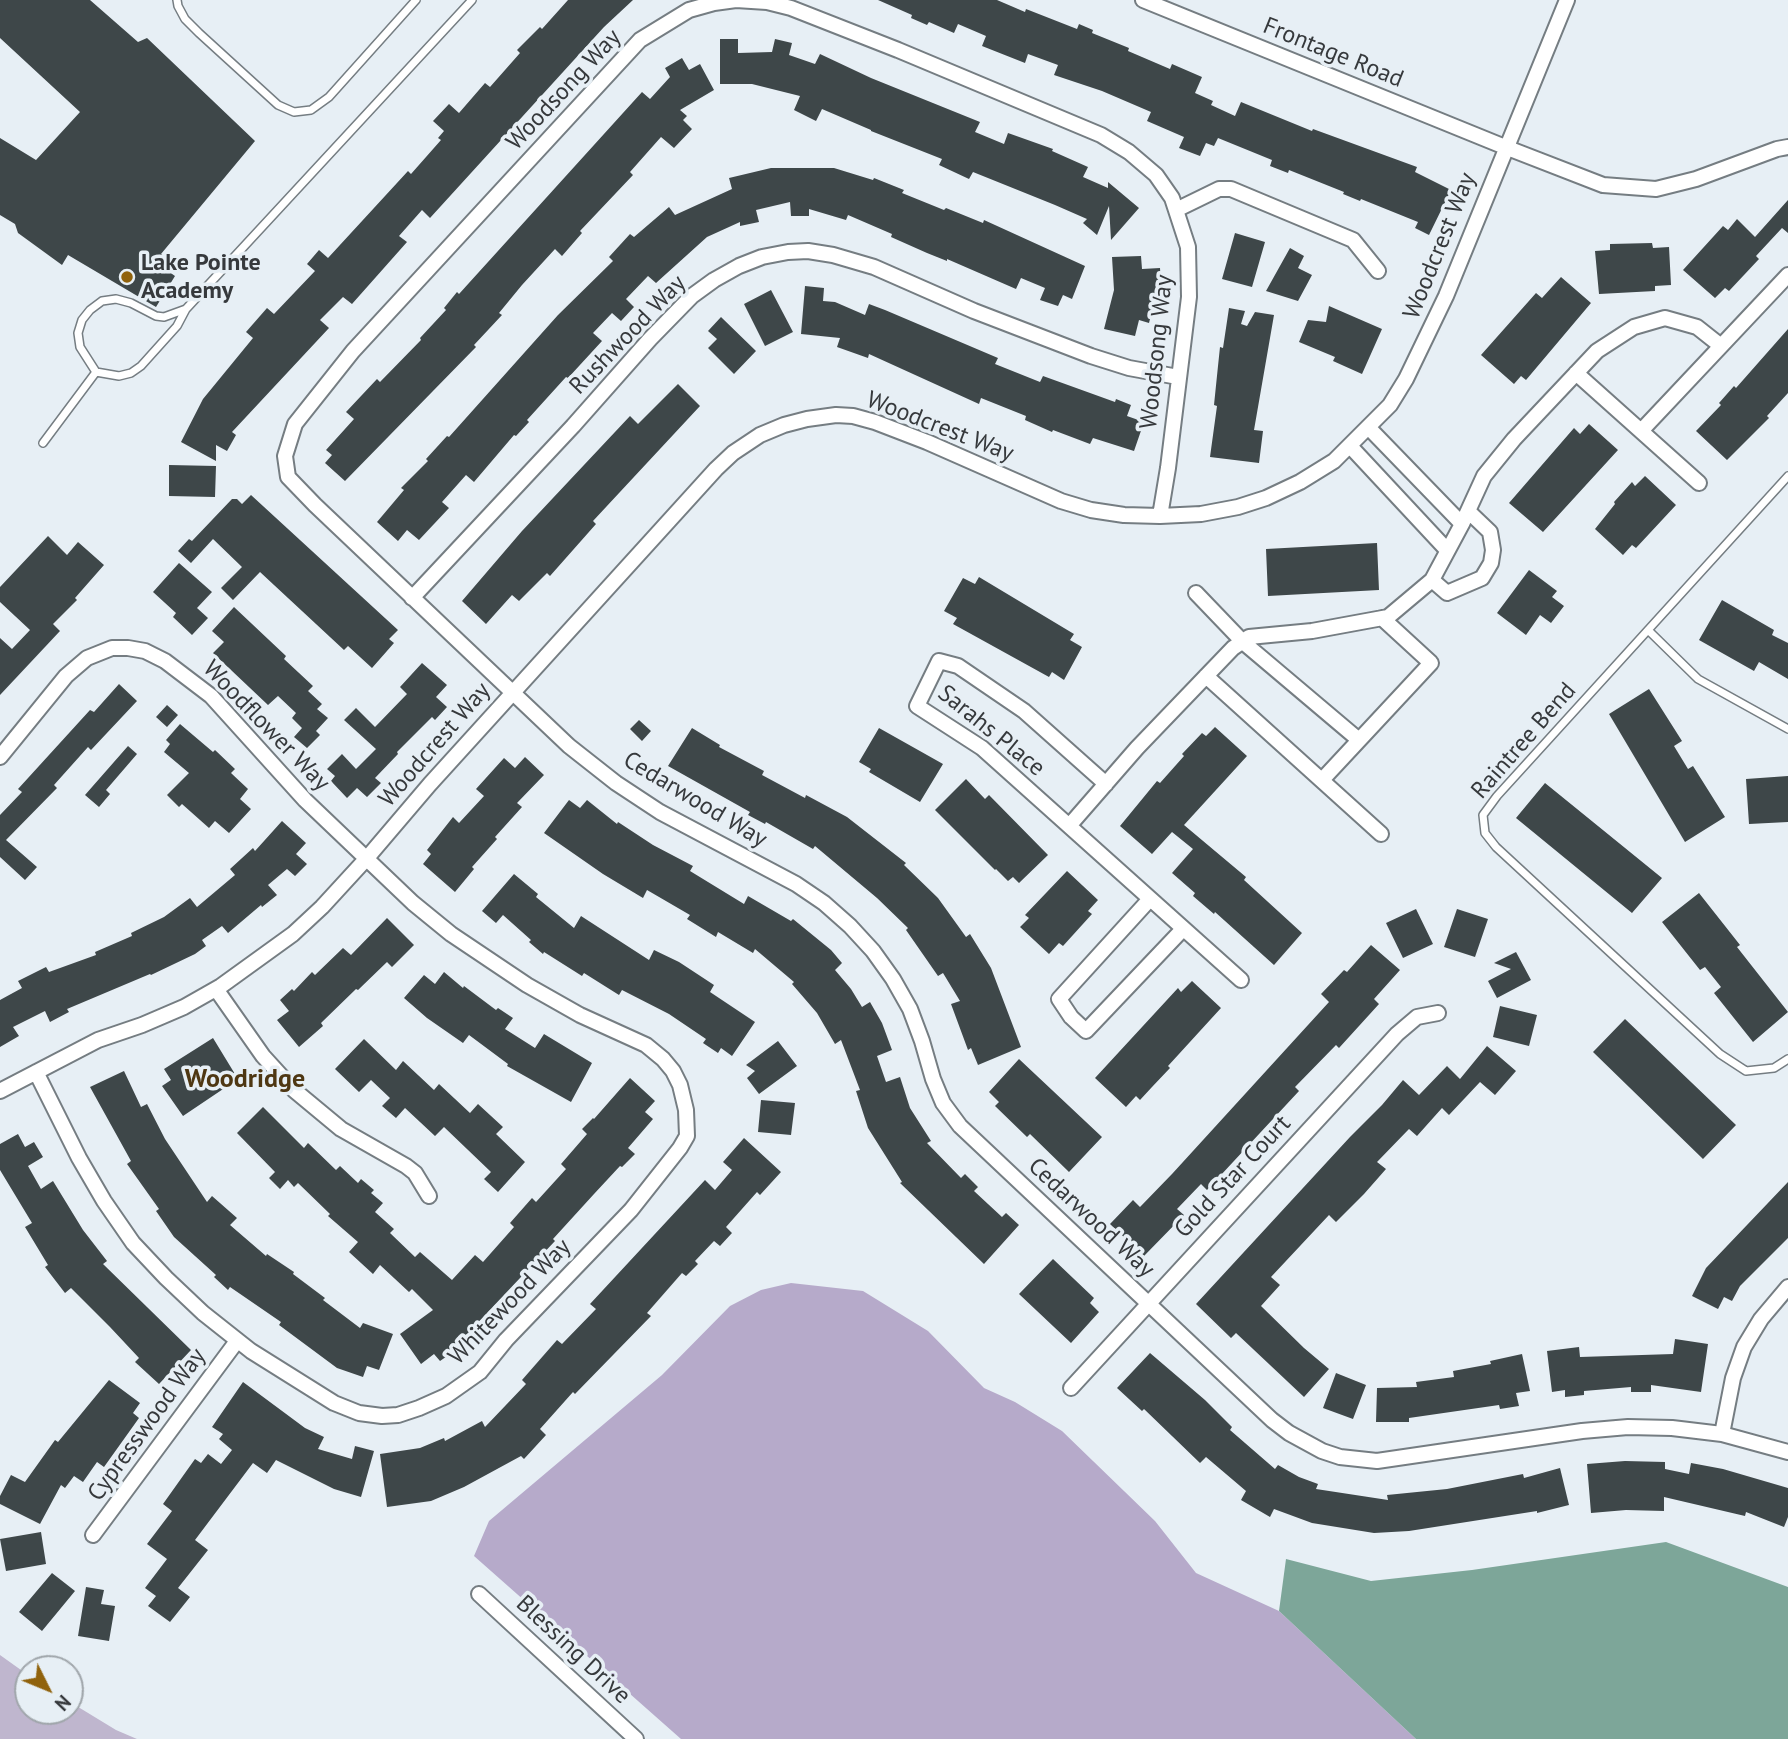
<!DOCTYPE html>
<style>
body{margin:0}
#map{position:relative;width:1788px;height:1739px;overflow:hidden;background:#e7eff5;font-family:"PT Sans",sans-serif}
canvas{display:block}
.north{position:absolute;left:14px;top:1655px;width:70px;height:70px;box-sizing:border-box;background:#e7eff5;border:2px solid #a0a6ab;border-radius:50%;rotate:133deg;font-size:19px;font-weight:700;line-height:28px;text-align:center;color:#36393c}
.north::after{content:'';display:block;margin:auto;width:24px;height:32px;background:#90620c;clip-path:polygon(50% 0,100% 100%,50% 72%,0 100%)}
</style>
<div id="map">
<canvas width="1788" height="1739"></canvas>
<div class="north">N</div>
</div>
<script>
const c = document.querySelector('canvas').getContext('2d');
c.lineJoin = 'round';
function fillPath(path, color) { c.fillStyle = color; c.fill(path, 'evenodd'); }
const toPath = rows => new Path2D(rows.map(r => 'M' + r).join(''));
function strokePath(path, color, width, dash) { c.strokeStyle = color; c.lineWidth = width; c.lineCap = dash ? 'butt' : 'round'; c.setLineDash(dash || []); c.stroke(path); }
function write(font, color, halo, rows, align = 'center') {
  c.font = font + ' "PT Sans",sans-serif'; c.lineWidth = 7; c.setLineDash([]); c.textBaseline = 'middle'; c.strokeStyle = halo; c.fillStyle = color; for (const [text, x, y, turn = 0] of rows) {
    c.save(); c.translate(x, y); c.rotate((+turn || 0) * Math.PI / 180); c.textAlign = isNaN(turn) ? turn : align; if (halo) c.strokeText(text, 0, 0); c.fillText(text, 0, 0); c.restore();
  }
}
fillPath(toPath([
 [0,1655,28,1675,28,1711,70,1711,70,1702,116,1730,137,1739,0,1739]
]), '#bfb6ce');
fillPath(toPath([
 [791,1283,863,1291,928,1331,984,1388,1015,1402,1062,1431,1155,1521,1196,1573,1279,1611,1416,1739,681,1739,474,1556,489,1521,662,1375,730,1306,761,1290]
]), '#b6aaca');
fillPath(toPath([
 [1666,1542,1788,1587,1788,1739,1416,1739,1279,1611,1286,1559,1371,1581,1472,1570]
]), '#7da699');
fillPath(toPath([
 [0,0,90,0,138,42,147,38,255,141,161,254,169,260,165,269,175,276,156,307,68,255,62,265,18,233,15,224,0,215,0,138,36,160,80,112,0,38],
 [568,0,633,0,604,27,430,218,422,210,399,236,407,242,352,304,343,297,320,320,329,328,232,432,236,435,227,451,216,445,216,461,181,442,203,399,253,338,246,332,267,308,274,314,315,271,307,264,319,250,328,258,408,171,411,174,441,140,438,138,444,131,433,121,449,104,459,113,485,83,490,87,520,53,517,50,540,27,542,29],
 [878,0,997,0,1025,12,1026,9,1077,29,1079,24,1093,30,1092,33,1129,48,1128,51,1170,69,1172,64,1202,77,1195,93,1213,101,1211,105,1235,116,1241,102,1312,131,1313,129,1417,167,1415,172,1451,190,1429,235,1415,228,1418,222,1361,199,1360,201,1343,194,1344,192,1289,170,1288,173,1270,166,1272,160,1218,138,1214,146,1206,143,1200,156,1179,148,1184,137,1147,121,1151,112,1102,91,1054,75,1058,65,1028,54,1025,63,982,46,986,36,958,24,954,33,929,22,927,25,911,18,912,15],
 [720,39,738,39,738,53,772,52,775,39,792,43,789,55,815,64,820,54,871,78,980,122,975,132,1004,144,1008,133,1053,149,1052,151,1088,167,1083,177,1108,188,1108,182,1139,208,1111,240,1109,206,1097,235,1083,223,1087,219,1055,205,973,172,969,179,939,165,942,159,871,131,871,130,822,109,816,121,794,110,800,96,752,84,720,84],
 [682,58,689,70,700,64,714,90,680,110,687,116,683,120,692,129,674,148,661,137,630,172,633,175,580,231,582,233,562,256,555,249,522,285,499,313,502,315,474,345,476,347,345,481,325,463,332,455,326,450,354,419,346,412,377,379,380,382,421,340,420,338,446,310,444,308,457,292,459,294,642,92,650,99,670,77,665,68],
 [771,168,834,168,873,180,874,178,904,190,902,193,944,210,946,208,983,223,984,220,1085,266,1072,299,1063,295,1058,306,1040,300,1045,288,1021,278,1016,289,947,259,947,261,927,253,891,237,892,234,848,215,846,220,809,209,809,216,791,216,790,202,756,210,759,222,740,226,740,222,707,237,656,283,648,276,626,299,634,307,621,321,612,313,593,333,602,341,568,378,566,377,527,420,529,422,516,436,514,435,474,482,466,475,442,502,449,508,419,540,407,530,398,541,377,522,404,490,401,488,428,461,426,459,447,436,449,437,558,315,613,261,609,257,630,234,634,237,669,207,675,215,732,189,729,178],
 [1788,200,1788,233,1782,228,1756,256,1759,259,1729,291,1725,288,1715,298,1683,270,1723,226,1728,230,1737,219,1755,237],
 [1235,233,1265,242,1252,287,1222,279],
 [1652,243,1653,248,1669,247,1671,285,1655,286,1655,291,1599,294,1595,251,1610,250,1610,244],
 [1290,248,1304,256,1298,268,1312,275,1298,301,1266,291],
 [1141,256,1142,269,1160,268,1161,286,1158,286,1149,323,1139,320,1135,336,1104,329,1114,290,1112,257],
 [1561,277,1591,303,1526,380,1521,376,1514,384,1481,355,1536,293,1542,298],
 [805,286,824,288,823,301,835,302,865,315,869,304,885,310,998,358,995,364,1040,382,1043,376,1115,402,1116,399,1131,405,1127,416,1144,422,1134,451,1093,438,1090,444,1053,430,1052,432,1025,420,1026,416,981,398,979,404,869,354,868,358,837,347,840,338,801,334],
 [771,290,793,332,765,346,744,304],
 [1329,306,1382,329,1362,374,1333,361,1335,357,1299,342,1308,320,1326,322],
 [1229,308,1245,311,1241,324,1247,326,1255,312,1274,315,1254,430,1263,431,1259,463,1210,457,1217,406,1214,405,1218,366,1220,347,1223,348],
 [721,317,756,351,734,374,708,348,717,339,708,331],
 [1788,329,1788,393,1767,416,1769,418,1727,460,1696,431,1721,405,1719,403,1734,386,1736,388],
 [678,384,700,406,593,521,596,524,550,576,547,573,519,601,512,595,486,624,462,601,522,531,630,416,638,424],
 [1589,424,1618,450,1543,532,1509,503,1574,428,1580,434],
 [169,465,216,466,215,497,169,496],
 [1645,476,1676,505,1636,548,1632,545,1623,555,1595,529,1615,504,1614,502,1632,482,1635,486],
 [251,495,398,630,389,639,394,643,372,668,348,646,344,650,260,572,233,600,221,588,242,567,213,539,191,563,178,551,189,539,192,541,232,499,237,499,242,504],
 [48,536,67,555,78,542,104,565,75,598,77,600,53,624,60,631,0,695,0,638,12,649,30,630,0,602,0,587],
 [1377,543,1379,590,1268,596,1266,549],
 [179,563,212,592,197,608,208,618,192,635,173,617,176,613,153,592],
 [1529,570,1557,591,1552,597,1564,606,1551,623,1540,615,1526,635,1497,613],
 [979,577,1074,634,1070,640,1082,647,1064,680,1052,672,1049,677,953,624,957,618,944,611,963,578,975,584],
 [1722,600,1774,630,1772,635,1788,643,1788,679,1759,662,1754,671,1699,640],
 [234,607,286,656,284,659,313,686,308,691,322,704,317,709,328,718,316,731,320,735,307,748,294,737,302,728,292,718,296,713,278,696,268,705,213,653,224,642,212,631],
 [422,663,447,685,436,697,447,707,435,720,432,717,397,752,398,754,375,778,381,783,367,797,357,788,347,798,331,781,335,776,327,769,342,754,356,769,376,749,344,720,356,708,375,727,407,694,400,687],
 [119,684,137,701,91,750,88,747,54,785,57,788,6,840,37,867,25,880,0,857,0,815,22,792,18,789,90,710,94,712],
 [1649,689,1682,741,1674,746,1688,769,1693,766,1725,817,1685,842,1609,714],
 [167,705,178,715,167,727,156,717],
 [639,720,651,731,642,741,630,729],
 [180,724,213,752,215,750,235,769,231,773,248,789,240,799,251,809,229,833,215,821,209,828,182,804,179,807,167,795,189,773,164,752,170,744,166,740],
 [1215,727,1247,756,1184,825,1246,877,1244,880,1302,933,1274,965,1215,912,1214,914,1193,896,1195,893,1172,873,1193,849,1172,832,1152,854,1120,826,1157,781,1160,783,1184,756,1182,754,1202,733,1206,736],
 [692,728,720,745,719,747,764,771,762,775,805,798,806,795,847,817,906,863,904,865,938,898,966,937,970,934,991,968,1021,1047,978,1065,971,1048,968,1050,951,1004,960,1001,943,973,938,976,906,930,908,928,877,898,815,846,813,849,766,822,765,824,748,815,750,812,668,766],
 [879,728,943,764,920,802,869,772,871,769,859,762],
 [128,746,137,754,106,790,110,794,99,807,85,795],
 [525,757,544,775,517,803,522,807,495,837,497,839,472,867,474,869,455,892,423,864,431,854,427,850,453,817,459,823,484,796,476,789,504,758,515,768],
 [1788,776,1788,822,1749,824,1746,779],
 [966,779,985,799,989,795,1048,855,1019,883,1013,877,1008,881,996,869,995,870,935,810],
 [1545,783,1662,878,1632,913,1516,818],
 [569,800,580,808,587,800,617,824,618,822,653,845,693,866,690,871,744,904,748,896,791,921,793,919,831,950,842,963,835,970,851,989,862,1007,870,1002,882,1023,892,1050,877,1056,886,1082,900,1077,910,1108,931,1141,927,1143,961,1178,965,1174,978,1187,974,1191,1002,1217,1006,1213,1019,1225,984,1264,900,1183,902,1182,868,1128,856,1091,860,1090,841,1040,835,1044,817,1013,792,984,794,982,755,949,753,953,718,932,716,937,687,919,690,915,647,890,643,898,603,874,544,833],
 [282,821,306,843,296,854,307,864,295,876,287,869,268,885,277,895,262,907,261,905,228,933,222,926,202,940,206,946,195,954,151,975,150,974,67,1009,69,1012,50,1022,45,1011,13,1027,19,1036,0,1047,0,1000,22,988,18,981,46,967,49,972,96,955,95,952,132,936,131,933,164,917,190,898,197,907,235,875,230,869,253,848,255,851],
 [1067,871,1098,900,1088,911,1092,914,1063,946,1059,943,1049,954,1020,927,1029,918,1025,915],
 [514,874,538,894,536,897,574,928,581,916,649,960,654,950,679,962,714,985,710,992,755,1022,732,1056,721,1048,718,1053,703,1043,706,1039,669,1014,622,990,619,995,584,973,582,976,544,952,543,954,529,942,531,940,503,915,496,923,482,911],
 [1699,893,1740,945,1737,947,1788,1012,1753,1042,1714,993,1721,987,1705,967,1700,970,1662,922],
 [1416,909,1433,944,1403,958,1386,923],
 [1457,909,1488,919,1475,957,1444,947],
 [387,918,414,945,392,967,387,962,358,990,356,989,321,1023,323,1026,299,1047,277,1020,289,1011,280,1000,292,989,294,991,312,972,315,975,343,948,351,955],
 [1371,945,1400,970,1374,999,1379,1004,1339,1048,1336,1045,1295,1087,1299,1091,1207,1190,1201,1184,1177,1209,1184,1215,1144,1256,1110,1224,1133,1200,1140,1207,1172,1174,1329,1002,1321,994,1344,970,1347,972],
 [1516,952,1531,980,1497,998,1488,981,1511,969,1494,963],
 [444,972,463,988,464,986,496,1010,498,1008,513,1018,505,1029,535,1048,544,1034,592,1063,571,1102,507,1066,508,1064,469,1035,463,1043,427,1018,404,998,424,975,435,984],
 [1192,981,1221,1008,1168,1066,1170,1068,1152,1087,1140,1100,1136,1096,1126,1107,1095,1078,1178,988,1181,992],
 [1500,1006,1537,1015,1529,1046,1493,1037],
 [1625,1019,1736,1125,1703,1159,1593,1052],
 [213,1038,238,1079,183,1116,162,1086,171,1080,164,1069],
 [364,1039,396,1070,403,1061,434,1090,439,1084,470,1113,478,1104,503,1127,496,1134,525,1162,498,1192,484,1179,491,1172,444,1127,435,1136,405,1108,396,1118,382,1106,390,1098,371,1080,359,1092,335,1069],
 [778,1041,797,1066,759,1094,747,1078,755,1071,746,1065],
 [1487,1046,1516,1071,1495,1095,1480,1082,1449,1115,1442,1108,1417,1136,1409,1129,1377,1162,1386,1169,1364,1194,1336,1222,1329,1215,1271,1277,1280,1285,1261,1306,1304,1348,1329,1369,1304,1397,1236,1333,1231,1338,1196,1304,1350,1137,1382,1105,1403,1080,1419,1095,1447,1066,1460,1079],
 [1019,1059,1102,1137,1069,1172,1030,1134,1027,1137,995,1106,999,1102,989,1092],
 [124,1071,141,1107,147,1104,165,1139,207,1202,212,1196,237,1218,230,1225,266,1256,267,1254,294,1272,293,1274,325,1298,323,1300,360,1328,363,1323,393,1334,379,1370,367,1366,363,1377,337,1368,279,1325,281,1322,230,1287,228,1290,214,1277,216,1275,174,1237,156,1211,159,1209,127,1164,131,1161,90,1087],
 [630,1078,655,1101,645,1112,653,1119,628,1148,635,1154,622,1167,620,1166,594,1194,553,1239,555,1241,452,1350,453,1352,440,1361,434,1354,421,1364,400,1334,433,1310,412,1289,409,1292,380,1265,373,1274,349,1252,358,1242,328,1216,330,1214,298,1183,294,1187,288,1180,280,1189,269,1178,275,1172,237,1133,263,1107,304,1148,308,1143,336,1170,340,1166,358,1183,361,1179,374,1190,371,1193,383,1203,375,1212,394,1229,390,1233,415,1257,420,1252,452,1280,475,1255,483,1262,514,1227,510,1223,532,1198,536,1202,566,1169,561,1164,587,1134,582,1129,593,1118,594,1119],
 [761,1100,795,1103,791,1135,758,1132],
 [18,1134,25,1147,34,1142,43,1157,28,1166,41,1189,53,1181,83,1230,107,1261,103,1264,191,1350,159,1384,135,1362,139,1358,110,1327,71,1288,65,1293,45,1267,48,1265,25,1227,32,1223,0,1170,0,1144],
 [744,1138,781,1172,760,1195,757,1192,726,1227,732,1233,720,1246,714,1241,695,1261,698,1264,686,1276,682,1273,647,1313,651,1316,575,1394,573,1392,540,1429,546,1435,524,1459,521,1456,464,1487,431,1501,387,1507,380,1454,420,1448,444,1438,445,1441,482,1421,485,1427,526,1384,522,1380,557,1340,562,1344,596,1309,590,1304,705,1180,715,1190,732,1170,723,1162],
 [1788,1182,1788,1238,1740,1286,1732,1301,1724,1297,1718,1309,1692,1296,1706,1268],
 [1053,1259,1094,1298,1090,1303,1099,1312,1071,1343,1019,1294],
 [1675,1339,1708,1344,1701,1392,1651,1385,1651,1392,1631,1392,1631,1387,1584,1391,1584,1395,1565,1397,1565,1390,1552,1392,1547,1351,1579,1347,1580,1357,1673,1354],
 [1150,1353,1205,1400,1232,1427,1230,1430,1275,1469,1278,1465,1299,1477,1318,1484,1316,1489,1388,1500,1387,1495,1447,1489,1523,1474,1524,1478,1560,1468,1569,1505,1537,1513,1537,1511,1409,1531,1374,1533,1312,1523,1274,1509,1270,1517,1241,1500,1246,1491,1206,1457,1200,1463,1144,1409,1142,1411,1117,1388],
 [1522,1354,1530,1391,1516,1393,1519,1406,1500,1409,1499,1405,1409,1418,1409,1422,1376,1422,1377,1388,1417,1387,1416,1382,1454,1377,1453,1371,1491,1364,1490,1361],
 [1336,1373,1366,1385,1353,1419,1323,1408],
 [109,1380,140,1403,133,1413,139,1418,104,1467,97,1462,83,1482,74,1476,65,1488,61,1485,40,1524,0,1504,0,1496,11,1475,25,1482,55,1440,58,1442],
 [243,1382,305,1428,324,1437,318,1449,352,1459,355,1446,374,1451,361,1497,334,1489,276,1460,267,1473,253,1463,195,1540,208,1550,178,1588,190,1597,170,1622,148,1606,156,1596,145,1588,167,1559,147,1544,172,1511,163,1504,195,1459,201,1463,208,1454,221,1464,232,1450,219,1439,223,1434,212,1427],
 [1625,1461,1665,1462,1665,1469,1689,1474,1691,1463,1723,1469,1788,1488,1788,1517,1784,1527,1746,1512,1745,1516,1664,1497,1664,1511,1626,1510,1591,1513,1587,1464],
 [41,1532,46,1564,6,1571,0,1539],
 [52,1573,75,1591,42,1631,19,1612],
 [86,1587,104,1590,101,1604,115,1606,109,1641,78,1636]
]), '#3e4749');
const lane = toPath([
 [177,0,178,6,185,19,199,33,278,105,294,112,311,110,329,97,416,0],
 [96,372,119,376,131,373,141,366,177,326,186,309],
 [43,443,96,372,80,347,78,333,82,320,90,310,102,301,116,299,131,303,156,316,164,317,186,309,472,0],
 [1788,476,1497,796,1483,815,1485,833,1496,847,1720,1054,1746,1071,1774,1068,1788,1059],
 [1648,630,1698,679,1788,729]
]);
const street = toPath([
 [1143,0,1505,147,1603,185,1656,189,1696,179,1777,149,1788,147],
 [1176,210,1219,189,1231,189,1353,240,1378,271],
 [1576,373,1699,483],
 [1368,427,1462,524],
 [1641,431,1788,275],
 [1350,446,1447,550],
 [1160,516,1168,468,1189,297,1188,247,1172,198,1156,175,1129,152,1101,135,898,50,791,8,767,2,736,0,714,3,689,10,640,40,353,351,295,424,285,456,288,477,315,505,569,746,616,783,660,812,796,884,824,903,850,926,873,951,893,979,910,1009,922,1041,933,1079,943,1103,960,1126,1272,1420,1289,1433,1322,1451,1340,1457,1377,1461,1582,1431,1628,1427,1672,1428,1722,1434,1788,1452],
 [1432,580,1447,593,1482,578,1491,563,1493,550,1490,532,1468,511],
 [1196,593,1243,642,1359,740],
 [412,598,573,426,650,339,692,296,714,280,739,266,762,257,788,252,808,251,833,255,874,267,974,311,1091,356,1129,368,1178,377],
 [1206,676,1381,834],
 [0,757,66,676,87,658,112,648,128,648,145,651,165,661,211,696,305,800,413,903,451,934,527,985,580,1015,646,1045,663,1059,673,1071,680,1085,686,1110,687,1136,680,1148,631,1210,506,1340,480,1372,446,1396,419,1408,398,1415,382,1416,359,1413,334,1403,251,1351,203,1313,166,1278,133,1243,104,1201,79,1158,36,1072],
 [1322,780,1431,663,1382,618],
 [1106,784,1024,711,958,666,939,661,917,706,982,748,1241,980],
 [1069,826,1137,748,1233,648,1249,637,1312,631,1388,617,1432,580,1462,524,1484,476,1514,439,1597,351,1634,327,1665,318,1697,327,1721,346],
 [1150,899,1059,999,1071,1017,1086,1031,1183,929],
 [216,989,263,1056,294,1090,341,1129,406,1166,415,1173,429,1196],
 [0,1091,98,1040,142,1025,184,1007,221,986,293,934,322,907,367,858,430,784,716,469,733,453,760,435,784,425,807,419,836,415,853,416,875,422,927,442,1061,501,1091,510,1124,515,1160,516,1201,514,1238,507,1266,498,1300,482,1334,461,1390,405,1406,379,1446,296,1567,0],
 [1071,1388,1397,1034,1417,1017,1438,1013],
 [1722,1434,1733,1378,1744,1347,1761,1319,1788,1287],
 [93,1535,237,1341],
 [479,1594,636,1739]
]);
strokePath(lane, '#757d82', 10);
strokePath(street, '#757d82', 18);
strokePath(lane, '#fff', 7);
strokePath(street, '#fff', 14);
for (const [x, y, r, color] of [
 [127,277,7,"#90620c"]
]) { const dot = new Path2D(); dot.arc(x, y, r, 0, 2 * Math.PI); c.fillStyle = color; c.fill(dot); strokePath(dot, '#e7eff5', 2.5); }
write('24px', '#36393c', '#e7eff5', [
 ["Frontage Road",1333,53,22],
 ["Woodsong Way",564,90,-47],
 ["Woodcrest Way",1440,246,-68],
 ["Rushwood Way",628,335,-46],
 ["Woodsong Way",1157,352,-84],
 ["Woodcrest Way",940,427,21],
 ["Woodflower Way",266,726,46],
 ["Sarahs Place",991,731,39],
 ["Raintree Bend",1524,741,-49],
 ["Woodcrest Way",435,745,-49],
 ["Cedarwood Way",695,800,31],
 ["Gold Star Court",1233,1177,-47],
 ["Cedarwood Way",1091,1218,43],
 ["Whitewood Way",510,1302,-46],
 ["Cypresswood Way",147,1425,-54],
 ["Blessing Drive",573,1650,43]
]);
write('bold 24px', '#36393c', '#e7eff5', [
 ["Lake Pointe",141,263],
 ["Academy",141,291]
], 'left');
write('bold 26px', '#4e3713', '#e7eff5', [
 ["Woodridge",245,1080]
]);
</script>
